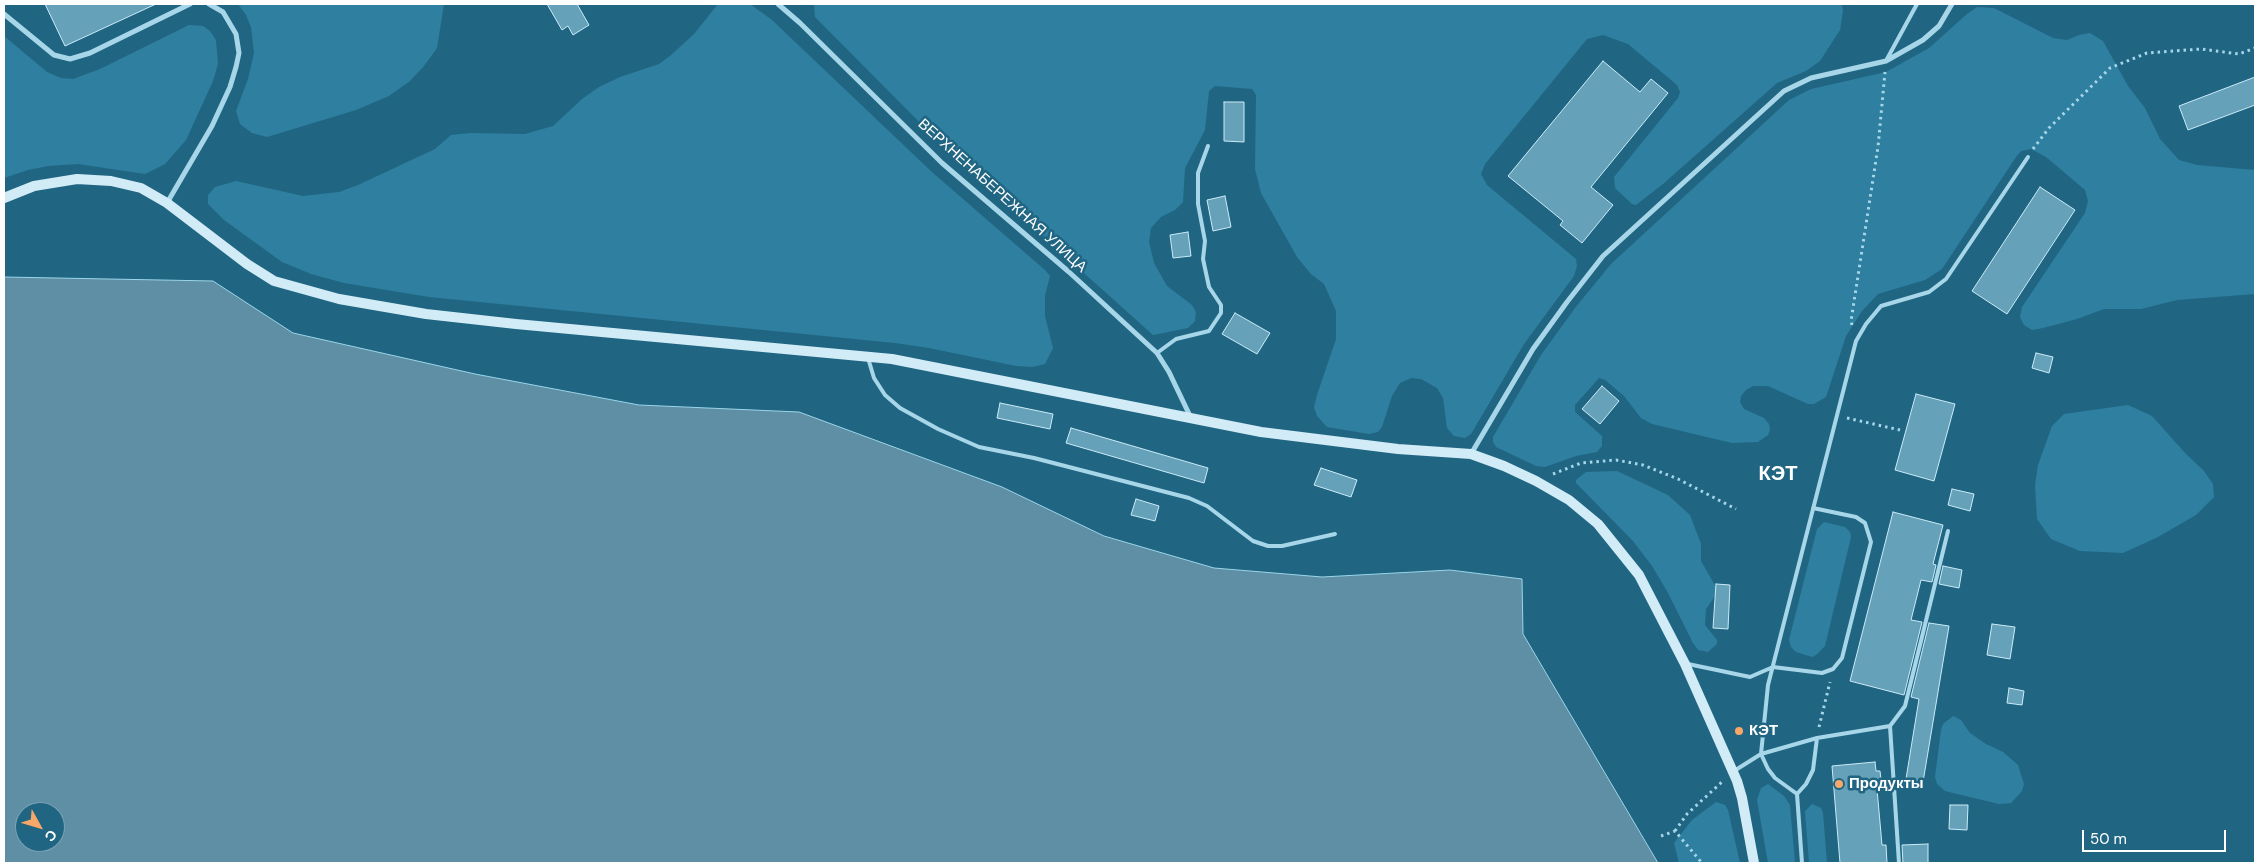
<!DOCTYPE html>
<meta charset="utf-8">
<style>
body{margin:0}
#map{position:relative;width:2259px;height:867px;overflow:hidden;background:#206683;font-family:"DM Sans",sans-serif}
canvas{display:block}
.frame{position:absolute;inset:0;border:5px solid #fff;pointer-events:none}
.north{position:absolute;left:15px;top:802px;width:50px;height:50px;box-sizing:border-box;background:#206683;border:1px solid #79a3b5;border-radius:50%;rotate:129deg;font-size:14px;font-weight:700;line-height:20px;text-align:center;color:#fff}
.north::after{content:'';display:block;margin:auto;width:18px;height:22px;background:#f7a768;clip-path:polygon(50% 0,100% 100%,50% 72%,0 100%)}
.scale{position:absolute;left:2082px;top:830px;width:144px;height:22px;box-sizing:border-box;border:2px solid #fff;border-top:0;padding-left:6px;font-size:15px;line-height:18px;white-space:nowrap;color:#fff;-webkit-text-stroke:4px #206683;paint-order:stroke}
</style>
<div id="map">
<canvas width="2259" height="867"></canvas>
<div class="frame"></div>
<div class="north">С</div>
<div class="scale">50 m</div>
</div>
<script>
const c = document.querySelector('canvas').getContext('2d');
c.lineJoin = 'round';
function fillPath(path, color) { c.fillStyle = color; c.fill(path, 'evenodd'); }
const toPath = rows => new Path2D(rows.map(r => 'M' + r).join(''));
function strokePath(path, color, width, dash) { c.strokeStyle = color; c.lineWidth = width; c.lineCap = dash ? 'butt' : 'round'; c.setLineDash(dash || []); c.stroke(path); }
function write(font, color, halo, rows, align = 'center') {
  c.font = font + ' "DM Sans",sans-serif'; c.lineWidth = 5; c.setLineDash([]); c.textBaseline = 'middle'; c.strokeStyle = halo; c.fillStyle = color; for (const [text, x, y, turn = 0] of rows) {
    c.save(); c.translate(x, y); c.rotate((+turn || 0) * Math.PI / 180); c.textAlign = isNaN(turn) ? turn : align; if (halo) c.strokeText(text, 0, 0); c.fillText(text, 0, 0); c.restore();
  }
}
fillPath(toPath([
 [238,4,444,4,437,48,424,66,410,81,389,96,356,110,267,137,252,133,240,124,236,111,248,79,254,53,251,27,246,15],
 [718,4,750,4,772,20,933,173,1045,270,1050,276,1045,295,1045,316,1053,348,1045,364,1032,367,1016,366,929,348,895,343,429,297,344,283,311,274,282,262,224,220,208,204,208,195,215,187,236,181,303,196,339,192,358,185,435,149,451,135,470,133,525,134,553,126,582,99,599,87,620,77,659,64,670,56,694,34],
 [814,4,1842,4,1843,11,1840,30,1820,61,1806,71,1777,83,1663,184,1636,205,1632,204,1615,188,1614,177,1678,98,1680,92,1677,85,1628,44,1603,35,1587,39,1485,164,1481,174,1487,185,1576,259,1577,266,1574,276,1524,344,1471,434,1465,438,1454,436,1447,428,1443,398,1437,388,1421,379,1411,378,1400,383,1392,396,1382,427,1378,432,1369,434,1327,427,1317,416,1314,407,1317,395,1336,339,1336,311,1324,284,1311,274,1297,257,1261,193,1255,169,1256,95,1252,89,1215,86,1209,91,1205,130,1185,168,1183,202,1175,210,1161,217,1151,228,1149,242,1154,263,1167,286,1192,305,1196,312,1195,321,1188,328,1153,335,949,152,815,17],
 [1977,7,1994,8,2053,38,2067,40,2079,35,2090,33,2103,41,2128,86,2145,108,2160,139,2179,160,2197,165,2255,170,2255,294,2177,300,2141,309,2104,309,2077,319,2043,328,2032,330,2024,325,2020,317,2022,307,2085,213,2088,201,2085,190,2046,157,2031,149,2021,151,2016,157,1942,269,1925,280,1878,294,1862,311,1846,336,1826,397,1814,404,1808,404,1768,386,1753,386,1746,390,1741,396,1740,402,1744,409,1764,418,1769,424,1770,430,1768,435,1758,442,1732,443,1652,424,1641,418,1624,396,1605,380,1599,378,1575,405,1575,412,1602,436,1602,446,1597,452,1576,456,1545,467,1536,466,1496,447,1493,442,1493,437,1541,355,1575,308,1611,264,1789,100,1811,89,1886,72,1929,48,1967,14],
 [189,25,203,26,210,31,216,40,218,64,213,81,186,140,165,164,145,174,78,164,48,166,28,170,4,178,4,36,47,72,61,78,73,79,100,69],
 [2128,405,2152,416,2185,453,2204,471,2213,484,2214,497,2196,515,2158,537,2123,553,2080,551,2051,539,2037,519,2035,485,2038,465,2052,426,2064,414],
 [1617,471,1668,495,1690,515,1701,544,1701,561,1716,587,1715,596,1706,609,1705,625,1717,640,1717,644,1708,652,1698,650,1693,643,1667,591,1652,566,1633,541,1576,483,1576,480,1586,472],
 [1824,522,1845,527,1850,532,1851,537,1825,646,1816,655,1812,657,1796,652,1791,647,1789,640,1817,529],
 [1953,716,1961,720,1970,733,1986,744,2003,752,2018,765,2024,784,2022,791,2011,803,1999,804,1945,791,1937,784,1935,777,1941,730,1943,724],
 [1768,784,1784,796,1790,805,1795,863,1768,863,1757,800,1761,788],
 [1716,802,1725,805,1728,810,1740,863,1679,863,1674,843,1692,820],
 [1812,804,1821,808,1823,813,1827,863,1809,863,1805,811]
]), '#2f7fa0');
const water = toPath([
 [4,277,213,281,293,333,475,374,639,405,799,412,1002,487,1104,536,1214,568,1322,577,1450,570,1522,579,1523,634,1658,863,4,863,4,277],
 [25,812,55,812,55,842,25,842,25,812]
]);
fillPath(water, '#5e8fa4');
strokePath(water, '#9bd5ea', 1);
const building = toPath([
 [45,4,156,4,65,46,45,4],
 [547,4,577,4,589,25,573,35,568,26,562,30,547,4],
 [1603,61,1640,92,1651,79,1668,93,1591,187,1613,205,1582,243,1560,225,1563,221,1508,176,1603,61],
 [2255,77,2255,105,2188,130,2179,106,2255,77],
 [1224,102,1244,102,1244,142,1224,141,1224,102],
 [2040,187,2075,210,2007,314,1972,291,2040,187],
 [1225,196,1231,227,1213,231,1207,200,1225,196],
 [1188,232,1191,256,1173,258,1170,235,1188,232],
 [1235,313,1270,333,1257,354,1222,334,1235,313],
 [2036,353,2053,357,2049,373,2032,368,2036,353],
 [1602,386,1619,401,1600,424,1582,409,1602,386],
 [1916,394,1955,404,1934,481,1895,470,1916,394],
 [1000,403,1053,414,1050,429,997,418,1000,403],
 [1071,428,1208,468,1204,483,1066,443,1071,428],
 [1321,468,1357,480,1351,497,1314,485,1321,468],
 [1952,489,1974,494,1970,511,1948,505,1952,489],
 [1136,499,1159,506,1155,521,1131,515,1136,499],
 [1893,512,1943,525,1933,564,1936,565,1932,582,1921,580,1911,620,1922,622,1904,695,1850,681,1893,512],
 [1943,566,1962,570,1959,588,1939,584,1943,566],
 [1716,584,1730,585,1728,629,1713,628,1716,584],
 [1929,623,1949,626,1922,788,1905,785,1919,699,1911,697,1929,623],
 [1992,624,2015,627,2010,659,1987,655,1992,624],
 [2009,688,2024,691,2022,705,2007,703,2009,688],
 [1875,762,1876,771,1880,771,1882,788,1877,789,1882,845,1886,845,1887,863,1840,863,1832,766,1875,762],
 [1950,805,1968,805,1967,830,1949,829,1950,805],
 [1928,844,1928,863,1903,863,1902,845,1928,844]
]);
fillPath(building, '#65a1b9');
strokePath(building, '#cbebf7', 1);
strokePath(toPath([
 [2033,149,2049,128,2110,68,2147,53,2201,49,2239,54,2255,48],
 [1852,325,1851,321,1878,147,1885,72],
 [1847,418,1900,430],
 [1553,474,1581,463,1616,460,1643,465,1678,479,1736,509],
 [1819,727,1830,682],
 [1675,831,1687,814,1723,781],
 [1661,836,1675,831,1702,863]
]), '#a7d6e9', 3, [2.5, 4]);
strokePath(toPath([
 [1887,59,1917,4],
 [1157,353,1176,339,1209,331,1221,313,1221,305,1209,287,1203,259,1205,241,1198,204,1198,173,1208,146],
 [868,358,874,378,885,395,900,408,938,429,979,447,1034,458,1189,498,1207,506,1253,541,1268,546,1282,546,1335,534],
 [1688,664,1750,677,1773,667,1822,673,1833,669,1842,658,1871,542,1865,523,1856,517,1813,508],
 [1734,771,1761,754,1817,738,1890,726],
 [1797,794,1775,778,1768,769,1761,754,1768,685,1856,341,1866,324,1881,306,1929,292,1946,279,2028,157],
 [1802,863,1797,794,1806,784,1813,770,1817,738],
 [1899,863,1890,726,1905,706,1948,531]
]), '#a7d6e9', 4);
strokePath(toPath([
 [778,4,800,23,942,163,1069,272,1157,353,1169,372,1191,418],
 [4,14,54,55,70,59,90,53,190,4],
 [167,203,212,126,230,87,236,67,239,53,236,34,223,12,209,4],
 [1471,454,1533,349,1567,302,1603,256,1784,91,1811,78,1886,61,1923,40,1939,26,1952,4]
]), '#a7d6e9', 5);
strokePath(toPath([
 [4,198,34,186,77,179,111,181,141,188,167,203,247,264,274,281,339,299,426,314,516,324,892,359,1261,432,1398,449,1471,454,1504,466,1536,481,1569,500,1598,524,1639,575,1685,664,1737,781,1742,798,1754,863]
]), '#d2ecf7', 10);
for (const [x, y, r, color] of [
 [1739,731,5,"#f7a768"],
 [1839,784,5,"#f7a768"]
]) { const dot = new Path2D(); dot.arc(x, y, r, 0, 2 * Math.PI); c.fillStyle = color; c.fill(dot); strokePath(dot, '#206683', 2); }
write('15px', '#fff', '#206683', [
 ["ВЕРХНЕНАБЕРЕЖНАЯ УЛИЦА",1002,196,42]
]);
write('bold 15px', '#fff', '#206683', [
 ["КЭТ",1749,731],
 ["Продукты",1849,784]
], 'left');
write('bold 20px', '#fff', '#206683', [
 ["КЭТ",1778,475]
]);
</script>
